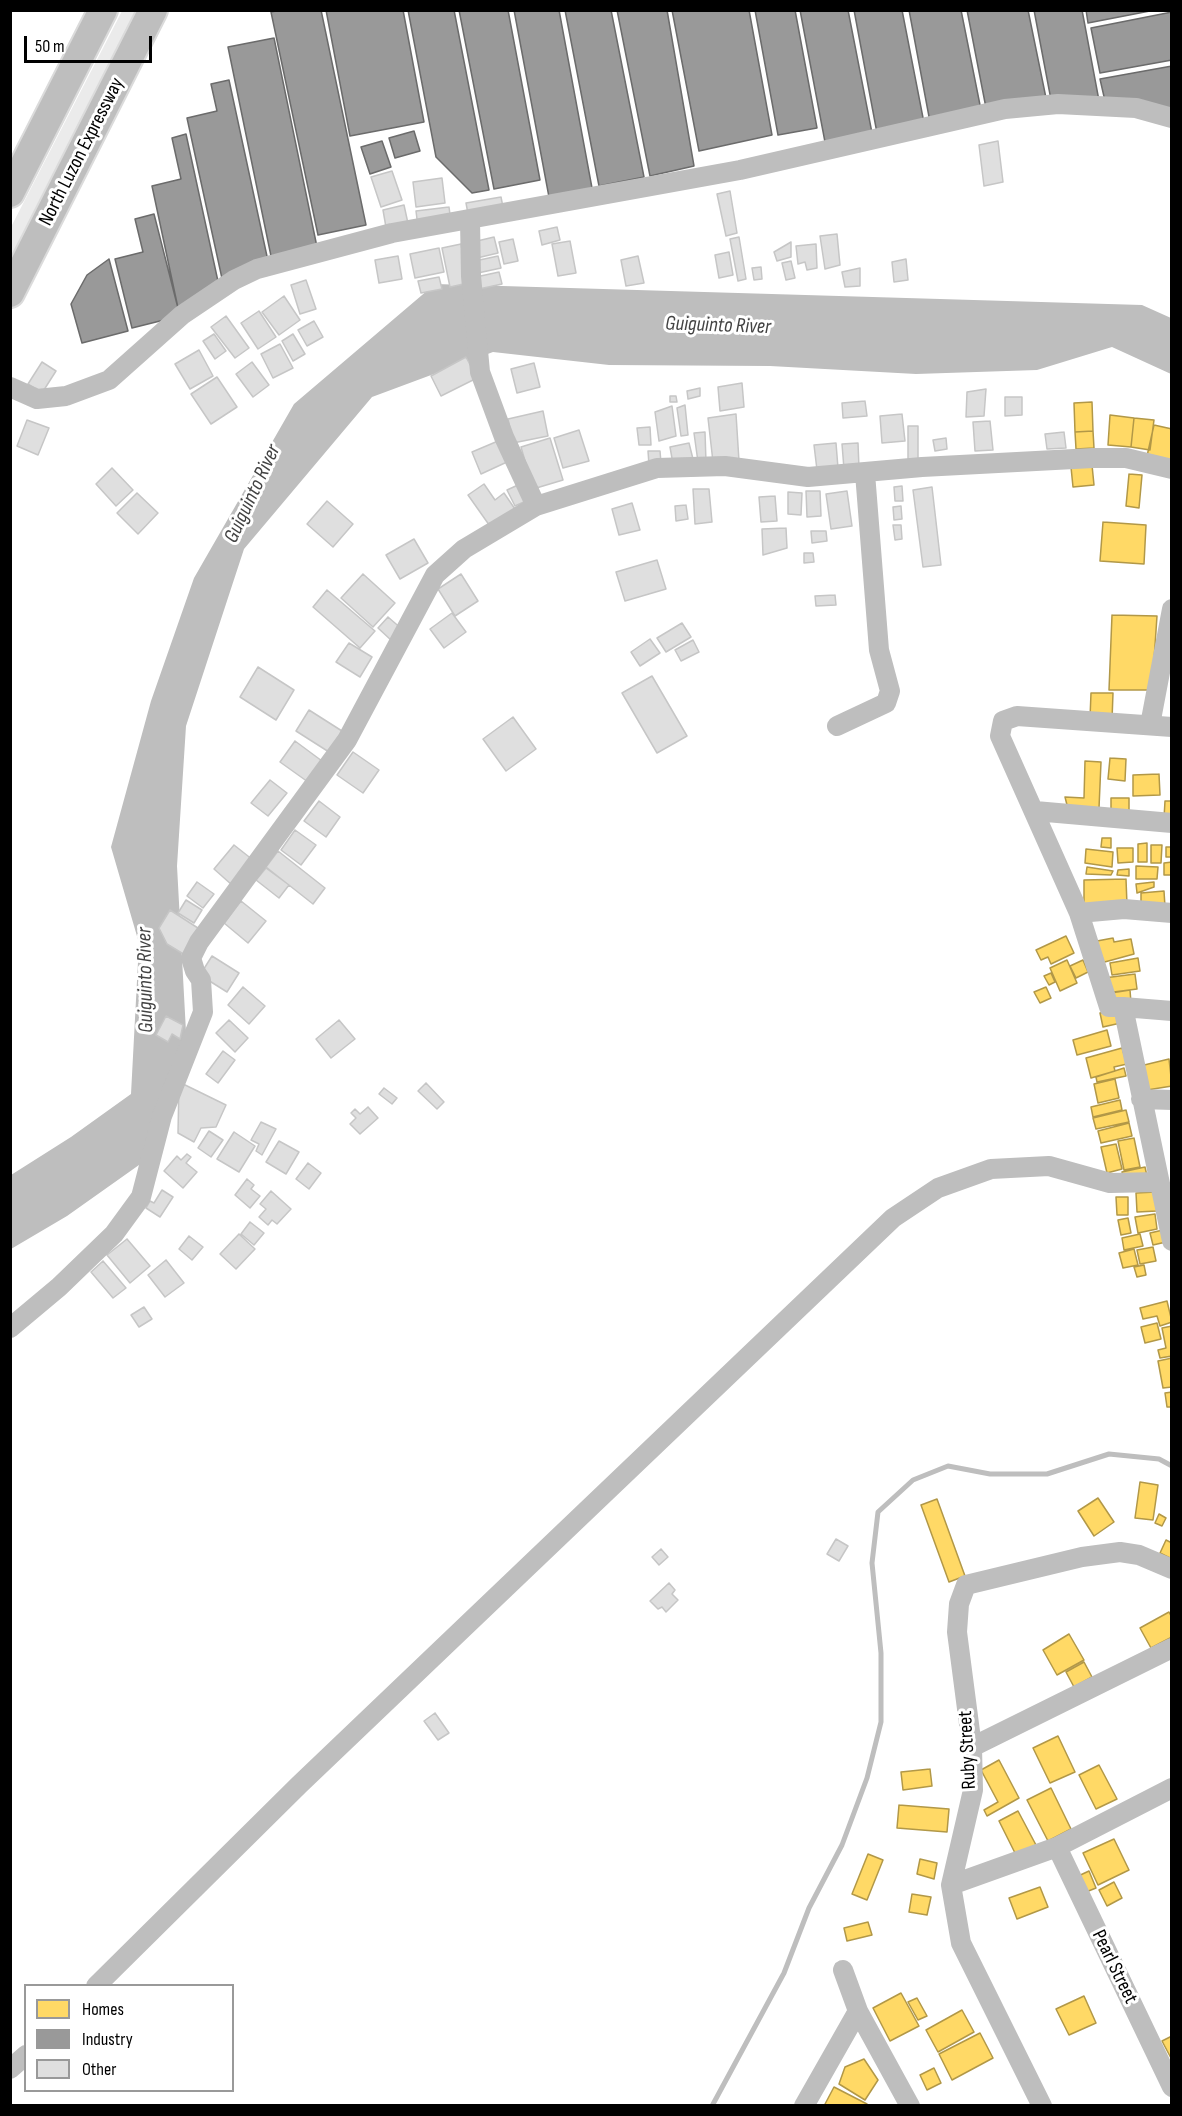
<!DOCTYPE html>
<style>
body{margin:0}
#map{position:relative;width:1182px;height:2116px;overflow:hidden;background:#fff;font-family:"Sofia Sans Condensed",sans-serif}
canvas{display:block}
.frame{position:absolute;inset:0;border:12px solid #000;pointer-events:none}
.legend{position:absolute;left:24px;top:1984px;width:210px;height:108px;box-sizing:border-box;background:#fff;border:2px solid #999;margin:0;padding:8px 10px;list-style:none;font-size:18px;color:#000}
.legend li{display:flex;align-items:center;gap:12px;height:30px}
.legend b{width:30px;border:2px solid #999}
.scale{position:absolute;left:24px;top:36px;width:128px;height:27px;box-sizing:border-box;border:3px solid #000;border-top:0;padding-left:8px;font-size:18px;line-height:21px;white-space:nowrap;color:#000;-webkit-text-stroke:4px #fff;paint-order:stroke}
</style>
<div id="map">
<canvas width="1182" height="2116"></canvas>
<div class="frame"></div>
<ul class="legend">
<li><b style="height:16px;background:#ffd966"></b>Homes</li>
<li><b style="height:16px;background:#999"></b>Industry</li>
<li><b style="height:16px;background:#dfdfdf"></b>Other</li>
</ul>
<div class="scale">50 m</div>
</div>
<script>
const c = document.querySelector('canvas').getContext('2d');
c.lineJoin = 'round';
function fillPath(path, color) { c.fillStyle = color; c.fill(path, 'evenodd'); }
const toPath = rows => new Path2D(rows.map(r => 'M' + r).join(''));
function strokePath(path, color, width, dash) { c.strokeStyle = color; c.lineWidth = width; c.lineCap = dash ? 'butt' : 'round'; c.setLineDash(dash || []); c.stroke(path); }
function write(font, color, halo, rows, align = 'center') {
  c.font = font + ' "Sofia Sans Condensed",sans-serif'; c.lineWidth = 6; c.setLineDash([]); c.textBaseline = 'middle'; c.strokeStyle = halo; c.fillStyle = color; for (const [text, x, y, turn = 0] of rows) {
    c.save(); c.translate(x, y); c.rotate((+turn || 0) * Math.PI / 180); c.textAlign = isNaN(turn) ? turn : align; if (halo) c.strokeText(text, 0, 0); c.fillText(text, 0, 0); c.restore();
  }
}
fillPath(toPath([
 [122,11,138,11,11,259,11,227]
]), '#ebebeb');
fillPath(toPath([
 [435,284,1142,305,1171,318,1171,374,1112,347,1037,370,916,374,770,366,609,365,493,352,372,397,244,549,186,726,177,866,186,1032,163,1148,67,1216,11,1249,11,1175,71,1137,131,1094,139,943,111,847,151,701,194,578,294,404]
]), '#bebebe');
const homes = toPath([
 [1092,402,1093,431,1075,432,1074,403,1092,402],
 [1110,415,1134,418,1131,447,1108,445,1110,415],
 [1134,418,1154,420,1150,450,1131,447,1134,418],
 [1154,425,1172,429,1172,461,1147,456,1154,425],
 [1093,431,1094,448,1076,449,1075,432,1093,431],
 [1092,465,1094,485,1073,487,1071,467,1092,465],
 [1129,474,1142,475,1139,508,1126,506,1129,474],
 [1103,522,1146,525,1144,564,1100,561,1103,522],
 [1112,615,1157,616,1152,690,1109,690,1112,615],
 [1091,693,1113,693,1112,720,1090,718,1091,693],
 [1110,758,1126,759,1125,781,1108,779,1110,758],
 [1085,761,1101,762,1099,808,1068,809,1065,797,1084,798,1085,761],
 [1159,774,1160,795,1133,796,1133,775,1159,774],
 [1111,798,1129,798,1129,814,1111,813,1111,798],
 [1165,801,1172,801,1172,818,1164,818,1165,801],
 [1102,838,1111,838,1111,848,1101,847,1102,838],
 [1147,843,1147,862,1138,862,1138,844,1147,843],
 [1151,845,1162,845,1161,863,1151,863,1151,845],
 [1166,847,1172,847,1172,857,1166,857,1166,847],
 [1117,848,1133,848,1133,862,1118,863,1117,848],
 [1086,849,1113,852,1112,867,1085,863,1086,849],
 [1172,862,1172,875,1164,875,1164,863,1172,862],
 [1136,866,1158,867,1157,879,1136,879,1136,866],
 [1087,867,1113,871,1111,875,1086,874,1087,867],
 [1129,869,1129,876,1117,875,1118,870,1129,869],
 [1126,879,1127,905,1084,906,1084,880,1126,879],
 [1154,882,1154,887,1137,893,1136,884,1154,882],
 [1164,891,1165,907,1141,908,1141,893,1164,891],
 [1066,936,1074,953,1051,964,1048,957,1041,960,1036,950,1066,936],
 [1113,938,1114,942,1131,939,1134,954,1101,963,1097,941,1113,938],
 [1138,958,1140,971,1112,975,1110,963,1138,958],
 [1067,960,1077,983,1060,991,1050,968,1067,960],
 [1083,960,1088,972,1076,978,1070,966,1083,960],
 [1051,973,1055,982,1049,985,1044,976,1051,973],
 [1135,974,1137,989,1106,993,1104,978,1135,974],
 [1046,987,1051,998,1040,1003,1034,992,1046,987],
 [1130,990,1131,1003,1113,1006,1111,993,1130,990],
 [1123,1008,1125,1022,1103,1027,1100,1013,1123,1008],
 [1107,1030,1111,1046,1077,1055,1073,1040,1107,1030],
 [1122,1048,1127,1064,1114,1067,1115,1071,1091,1078,1086,1058,1122,1048],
 [1169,1059,1172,1086,1147,1090,1140,1066,1169,1059],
 [1124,1068,1126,1076,1097,1082,1096,1077,1124,1068],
 [1115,1079,1119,1098,1098,1103,1094,1084,1115,1079],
 [1120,1100,1122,1110,1093,1117,1091,1107,1120,1100],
 [1126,1110,1129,1122,1096,1129,1093,1118,1126,1110],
 [1129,1123,1132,1136,1101,1143,1098,1131,1129,1123],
 [1134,1138,1140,1167,1124,1170,1118,1141,1134,1138],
 [1116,1144,1122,1169,1107,1173,1101,1147,1116,1144],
 [1145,1167,1147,1176,1125,1182,1122,1172,1145,1167],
 [1156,1192,1157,1211,1137,1212,1136,1193,1156,1192],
 [1116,1197,1128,1197,1128,1215,1117,1215,1116,1197],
 [1155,1214,1157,1229,1138,1233,1135,1217,1155,1214],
 [1128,1218,1131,1233,1121,1235,1118,1220,1128,1218],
 [1163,1230,1166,1242,1153,1245,1150,1233,1163,1230],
 [1140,1234,1143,1246,1124,1250,1122,1238,1140,1234],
 [1153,1247,1156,1261,1140,1264,1137,1250,1153,1247],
 [1134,1249,1138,1265,1123,1268,1119,1253,1134,1249],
 [1144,1265,1146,1275,1137,1277,1134,1267,1144,1265],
 [1167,1301,1172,1322,1160,1326,1157,1316,1143,1319,1140,1308,1167,1301],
 [1157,1323,1161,1339,1145,1343,1141,1327,1157,1323],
 [1172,1326,1172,1356,1160,1358,1158,1350,1166,1348,1162,1328,1172,1326],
 [1172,1358,1172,1387,1163,1388,1158,1361,1172,1358],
 [1172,1392,1172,1407,1167,1407,1165,1393,1172,1392],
 [1140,1482,1158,1485,1153,1520,1135,1518,1140,1482],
 [1098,1498,1114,1522,1094,1536,1078,1511,1098,1498],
 [937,1499,965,1576,949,1582,921,1505,937,1499],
 [1159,1514,1166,1518,1162,1526,1155,1523,1159,1514],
 [1166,1540,1172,1543,1172,1559,1160,1553,1166,1540],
 [1169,1612,1172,1618,1172,1637,1151,1648,1140,1628,1169,1612],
 [1069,1634,1084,1660,1057,1675,1043,1650,1069,1634],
 [1084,1662,1092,1677,1074,1687,1066,1672,1084,1662],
 [1058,1736,1075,1772,1050,1783,1033,1748,1058,1736],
 [999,1760,1019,1798,987,1816,984,1810,998,1802,981,1770,999,1760],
 [1099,1765,1117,1799,1096,1809,1079,1775,1099,1765],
 [930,1769,932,1786,903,1790,901,1772,930,1769],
 [1051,1788,1071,1829,1048,1841,1027,1800,1051,1788],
 [899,1805,949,1809,947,1832,897,1828,899,1805],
 [1018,1811,1036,1845,1016,1855,999,1821,1018,1811],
 [1114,1839,1129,1870,1098,1885,1083,1853,1114,1839],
 [868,1854,883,1860,867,1900,852,1894,868,1854],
 [920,1859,937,1863,934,1879,917,1874,920,1859],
 [1089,1871,1096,1888,1081,1894,1074,1878,1089,1871],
 [1114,1882,1122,1898,1107,1906,1099,1890,1114,1882],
 [1040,1887,1048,1907,1017,1919,1009,1898,1040,1887],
 [912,1894,931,1897,927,1915,909,1912,912,1894],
 [868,1922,872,1935,847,1941,844,1928,868,1922],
 [901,1993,919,2026,890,2041,873,2008,901,1993],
 [1084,1996,1096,2023,1069,2035,1056,2009,1084,1996],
 [917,1998,927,2016,918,2020,908,2002,917,1998],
 [962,2010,974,2032,938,2052,926,2030,962,2010],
 [980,2033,993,2058,952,2080,939,2054,980,2033],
 [1172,2036,1172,2060,1162,2041,1172,2036],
 [864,2059,878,2080,865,2100,839,2084,845,2067,864,2059],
 [934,2068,941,2083,927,2090,920,2075,934,2068],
 [834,2087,867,2104,866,2106,824,2106,834,2087]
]);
fillPath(homes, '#ffd966');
strokePath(homes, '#b29847', 1.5);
const industry = toPath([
 [281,10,321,10,366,225,318,235,271,12,281,10],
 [326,10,403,10,424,122,350,136,326,10],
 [408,10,454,10,489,190,472,193,436,157,408,10],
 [459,10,508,10,540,180,494,189,459,10],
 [514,10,559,10,592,188,549,197,514,10],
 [565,10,611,10,644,177,599,186,565,10],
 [617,10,667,10,694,166,650,176,617,10],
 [672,10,749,10,772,135,699,151,672,10],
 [755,10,795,10,817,128,778,135,755,10],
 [800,10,848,10,872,133,825,142,800,10],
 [854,10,902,10,925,128,877,133,854,10],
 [909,10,961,10,981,110,930,122,909,10],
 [967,10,1028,10,1046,98,987,113,967,10],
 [1034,10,1082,10,1100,106,1052,105,1034,10],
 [1086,10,1155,10,1088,23,1086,10],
 [1172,12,1172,60,1100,73,1091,28,1172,12],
 [274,38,317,247,271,256,228,47,274,38],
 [1172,66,1172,113,1105,101,1100,79,1172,66],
 [229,80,268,261,223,283,187,118,217,111,211,84,229,80],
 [414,131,420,151,395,158,389,138,414,131],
 [186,134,219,286,178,308,152,186,181,179,172,138,186,134],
 [382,141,391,167,370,174,361,147,382,141],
 [154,214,180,316,132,328,115,259,143,252,135,219,154,214],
 [109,259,128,331,82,343,71,304,87,275,109,259]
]);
fillPath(industry, '#999');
strokePath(industry, '#6b6b6b', 1.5);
strokePath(toPath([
 [712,2106,784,1973,809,1908,842,1845,867,1778,881,1722,881,1653,872,1563,878,1512,913,1480,948,1466,990,1474,1047,1474,1109,1454,1159,1459,1172,1466]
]), '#bebebe', 5);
const building = toPath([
 [998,141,1003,182,984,186,979,145,998,141],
 [392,171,402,200,381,207,371,177,392,171],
 [442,178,445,203,416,207,413,182,442,178],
 [730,191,737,233,726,236,717,194,730,191],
 [501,197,504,212,469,219,466,203,501,197],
 [404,205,409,228,387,233,383,210,404,205],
 [449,207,451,222,418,227,416,211,449,207],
 [557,227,560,240,542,245,539,231,557,227],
 [837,234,840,265,825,269,820,236,837,234],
 [494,237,498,253,477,258,473,242,494,237],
 [739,237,746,279,738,281,730,239,739,237],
 [513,239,518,261,504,264,499,242,513,239],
 [570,241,576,273,558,276,552,244,570,241],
 [791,242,791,257,777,261,774,252,791,242],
 [461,244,468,283,450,287,442,248,461,244],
 [816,244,817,268,807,270,805,262,798,264,796,246,816,244],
 [439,248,444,272,415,278,410,254,439,248],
 [729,252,733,275,719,278,715,255,729,252],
 [398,256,402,279,379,283,375,260,398,256],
 [498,256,501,268,478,273,475,261,498,256],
 [638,256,644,283,626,286,621,260,638,256],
 [906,259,908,280,894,282,892,262,906,259],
 [791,261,795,278,786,280,782,263,791,261],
 [761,267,762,279,754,280,752,268,761,267],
 [860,268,860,286,845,287,842,272,860,268],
 [499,272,502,284,479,289,476,277,499,272],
 [439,277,442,289,421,293,418,281,439,277],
 [306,280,316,309,300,314,291,285,306,280],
 [284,296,300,320,279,335,262,312,284,296],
 [259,311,276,337,258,349,241,323,259,311],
 [226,316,249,348,235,358,211,327,226,316],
 [314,321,323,337,307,346,298,330,314,321],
 [214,334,226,351,215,359,203,341,214,334],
 [293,334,305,354,293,361,282,341,293,334],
 [280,344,293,368,273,378,261,354,280,344],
 [199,350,213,376,190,389,175,364,199,350],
 [466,357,477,378,441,396,431,376,466,357],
 [42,362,56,371,42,393,28,384,42,362],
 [252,362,269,385,253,397,236,374,252,362],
 [534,363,540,387,517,393,511,369,534,363],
 [217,377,237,407,211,424,191,394,217,377],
 [742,383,744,407,720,411,718,387,742,383],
 [700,388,700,396,688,399,687,391,700,388],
 [986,389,984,416,966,417,967,392,986,389],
 [670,396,676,396,677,402,670,402,670,396],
 [1005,397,1022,397,1022,415,1005,416,1005,397],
 [865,401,867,416,843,418,842,403,865,401],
 [685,405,688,435,681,436,677,408,685,405],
 [672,406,676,436,659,441,655,412,672,406],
 [543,411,548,436,513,443,508,419,543,411],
 [736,414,739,461,713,462,708,418,736,414],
 [902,414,905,441,882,443,880,416,902,414],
 [27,420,49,428,38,455,17,446,27,420],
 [990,421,993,450,975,451,973,422,990,421],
 [908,426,918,426,918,459,908,459,908,426],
 [650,427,651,445,639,445,637,428,650,427],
 [579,430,589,461,563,468,554,438,579,430],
 [705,432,706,462,698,462,694,433,705,432],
 [1064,432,1066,448,1047,449,1045,434,1064,432],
 [550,438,563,480,533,489,521,447,550,438],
 [946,438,947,449,935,451,933,440,946,438],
 [498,441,507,462,481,474,472,452,498,441],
 [689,443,694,463,673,464,670,447,689,443],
 [836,443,838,468,817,470,814,445,836,443],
 [858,443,859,468,844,469,842,444,858,443],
 [648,451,660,451,661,463,649,465,648,451],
 [112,468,133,490,116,506,96,484,112,468],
 [484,484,495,500,504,493,517,512,492,529,468,495,484,484],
 [518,485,526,501,515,506,507,490,518,485],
 [902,486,903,501,895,501,894,487,902,486],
 [932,487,941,565,923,567,913,490,932,487],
 [693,489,709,489,712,522,695,524,693,489],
 [806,491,820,491,821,516,807,517,806,491],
 [847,491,852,526,831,529,826,494,847,491],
 [788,492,802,493,801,515,788,514,788,492],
 [137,493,158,513,138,534,117,513,137,493],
 [775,496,777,521,761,522,759,497,775,496],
 [327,501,353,524,333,547,307,524,327,501],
 [632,503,640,530,619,535,612,509,632,503],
 [686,505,688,519,676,521,675,506,686,505],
 [901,506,902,519,894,520,893,507,901,506],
 [893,525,901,525,902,539,895,540,893,525],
 [786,528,787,548,763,555,762,529,786,528],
 [811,531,826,531,827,541,812,543,811,531],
 [414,539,428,563,400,579,386,555,414,539],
 [804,553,813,553,814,562,804,563,804,553],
 [657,560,666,589,625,601,616,572,657,560],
 [363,574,395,603,373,627,341,598,363,574],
 [461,574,478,601,455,616,438,589,461,574],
 [327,590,375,631,360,648,313,607,327,590],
 [835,595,836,605,816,606,815,596,835,595],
 [452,613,466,632,444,648,430,629,452,613],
 [388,617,403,630,392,641,378,628,388,617],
 [682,623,691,637,666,652,657,638,682,623],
 [650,639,660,653,640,666,631,652,650,639],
 [693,640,699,652,681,661,675,650,693,640],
 [349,643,372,657,360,677,336,662,349,643],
 [258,667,294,690,276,720,240,697,258,667],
 [652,676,687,736,657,753,622,693,652,676],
 [309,710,342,731,329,752,296,731,309,710],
 [513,717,536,749,506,771,483,739,513,717],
 [295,741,322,761,308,782,280,762,295,741],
 [353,752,379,770,363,793,337,775,353,752],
 [270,780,287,793,268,816,251,803,270,780],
 [319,801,340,817,326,837,304,821,319,801],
 [295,830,316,845,301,865,281,850,295,830],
 [234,845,253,860,232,885,214,869,234,845],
 [278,851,325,888,313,904,266,867,278,851],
 [266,868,289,885,279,898,256,880,266,868],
 [197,882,214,894,203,908,187,896,197,882],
 [186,900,202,910,194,923,178,913,186,900],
 [241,901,266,921,248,943,224,923,241,901],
 [170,910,201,930,185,955,167,944,159,928,170,910],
 [212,956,239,973,227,992,200,975,212,956],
 [243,987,265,1006,249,1024,228,1005,243,987],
 [166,1016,183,1025,180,1039,172,1034,168,1042,156,1035,166,1016],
 [229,1020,248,1038,235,1052,216,1033,229,1020],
 [339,1020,355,1039,331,1058,316,1039,339,1020],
 [223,1051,235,1060,218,1083,206,1074,223,1051],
 [179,1082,226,1105,216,1127,201,1128,194,1142,178,1133,179,1082],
 [426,1083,444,1102,437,1109,418,1091,426,1083],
 [384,1088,397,1098,392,1104,379,1094,384,1088],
 [368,1107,378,1118,360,1134,350,1124,356,1118,351,1113,355,1109,360,1114,368,1107],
 [261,1122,276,1129,262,1155,256,1151,259,1144,251,1140,261,1122],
 [209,1131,223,1140,211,1157,198,1148,209,1131],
 [234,1132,255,1146,239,1172,217,1159,234,1132],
 [279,1141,299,1152,286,1174,266,1162,279,1141],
 [187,1154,191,1157,186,1163,197,1172,183,1188,164,1171,177,1156,181,1160,187,1154],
 [308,1163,321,1173,309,1189,296,1179,308,1163],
 [247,1179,254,1185,251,1189,260,1196,250,1208,235,1195,247,1179],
 [162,1190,173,1197,160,1217,146,1208,150,1201,154,1203,162,1190],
 [271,1191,291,1209,277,1224,272,1220,268,1225,259,1217,266,1209,260,1204,271,1191],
 [250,1222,264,1233,254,1245,241,1234,250,1222],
 [239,1234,255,1249,236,1269,220,1254,239,1234],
 [189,1236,203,1247,192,1260,179,1249,189,1236],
 [127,1239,150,1266,130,1283,107,1255,127,1239],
 [166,1260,184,1283,165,1297,148,1275,166,1260],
 [103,1261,126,1288,113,1298,91,1272,103,1261],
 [144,1307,152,1319,139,1327,131,1315,144,1307],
 [836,1539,848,1546,839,1561,827,1554,836,1539],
 [661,1549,668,1557,659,1565,652,1557,661,1549],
 [669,1583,675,1590,672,1594,678,1600,666,1612,662,1607,658,1609,650,1601,669,1583],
 [435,1713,449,1733,438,1740,424,1721,435,1713]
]);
fillPath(building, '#dfdfdf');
strokePath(building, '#c6c6c6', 1.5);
const highway = toPath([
 [10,193,103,10],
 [10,293,153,10]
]);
strokePath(highway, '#dbdbdb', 32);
strokePath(toPath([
 [470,220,471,276,480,372,504,437,536,506,657,468,725,466,808,477,922,467,1093,458,1126,458,1172,469],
 [10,387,37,399,66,396,109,380,182,315,234,280,257,269,392,233,740,170,1005,109,1058,104,1136,108,1172,118],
 [1150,725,1172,609],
 [837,726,886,703,890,691,879,650,865,473],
 [1172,727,1017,716,1003,721,1000,736,1079,913,1109,1007,1123,1007,1172,1241],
 [1035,811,1172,823],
 [1079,913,1124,909,1172,913],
 [1123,1007,1172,1011],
 [1141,1099,1172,1100],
 [10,1328,59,1287,114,1234,141,1197,162,1116,203,1012,201,980,195,971,191,958,199,942,347,740,435,575,464,549,536,506],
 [972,1747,1172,1648],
 [1057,1847,1172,2087],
 [951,1885,1057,1847,1172,1788],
 [843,1970,858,2011,910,2106],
 [96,1986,299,1785,893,1218,938,1188,991,1169,1049,1166,1110,1183,1158,1182],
 [10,2069,26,2055],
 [804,2106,858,2011],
 [1042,2106,961,1943,951,1885,973,1790,972,1747,957,1632,959,1604,966,1585,1082,1557,1120,1552,1139,1555,1172,1569]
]), '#bebebe', 20);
strokePath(highway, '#bebebe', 28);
write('20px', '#000', '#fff', [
 ["North Luzon Expressway",82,152,-63],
 ["Ruby Street",968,1750,-93],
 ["Pearl Street",1114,1967,64]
]);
write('italic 21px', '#434343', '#fff', [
 ["Guiguinto River",718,326,2],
 ["Guiguinto River",253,494,-65],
 ["Guiguinto River",146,980,-91]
]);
</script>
